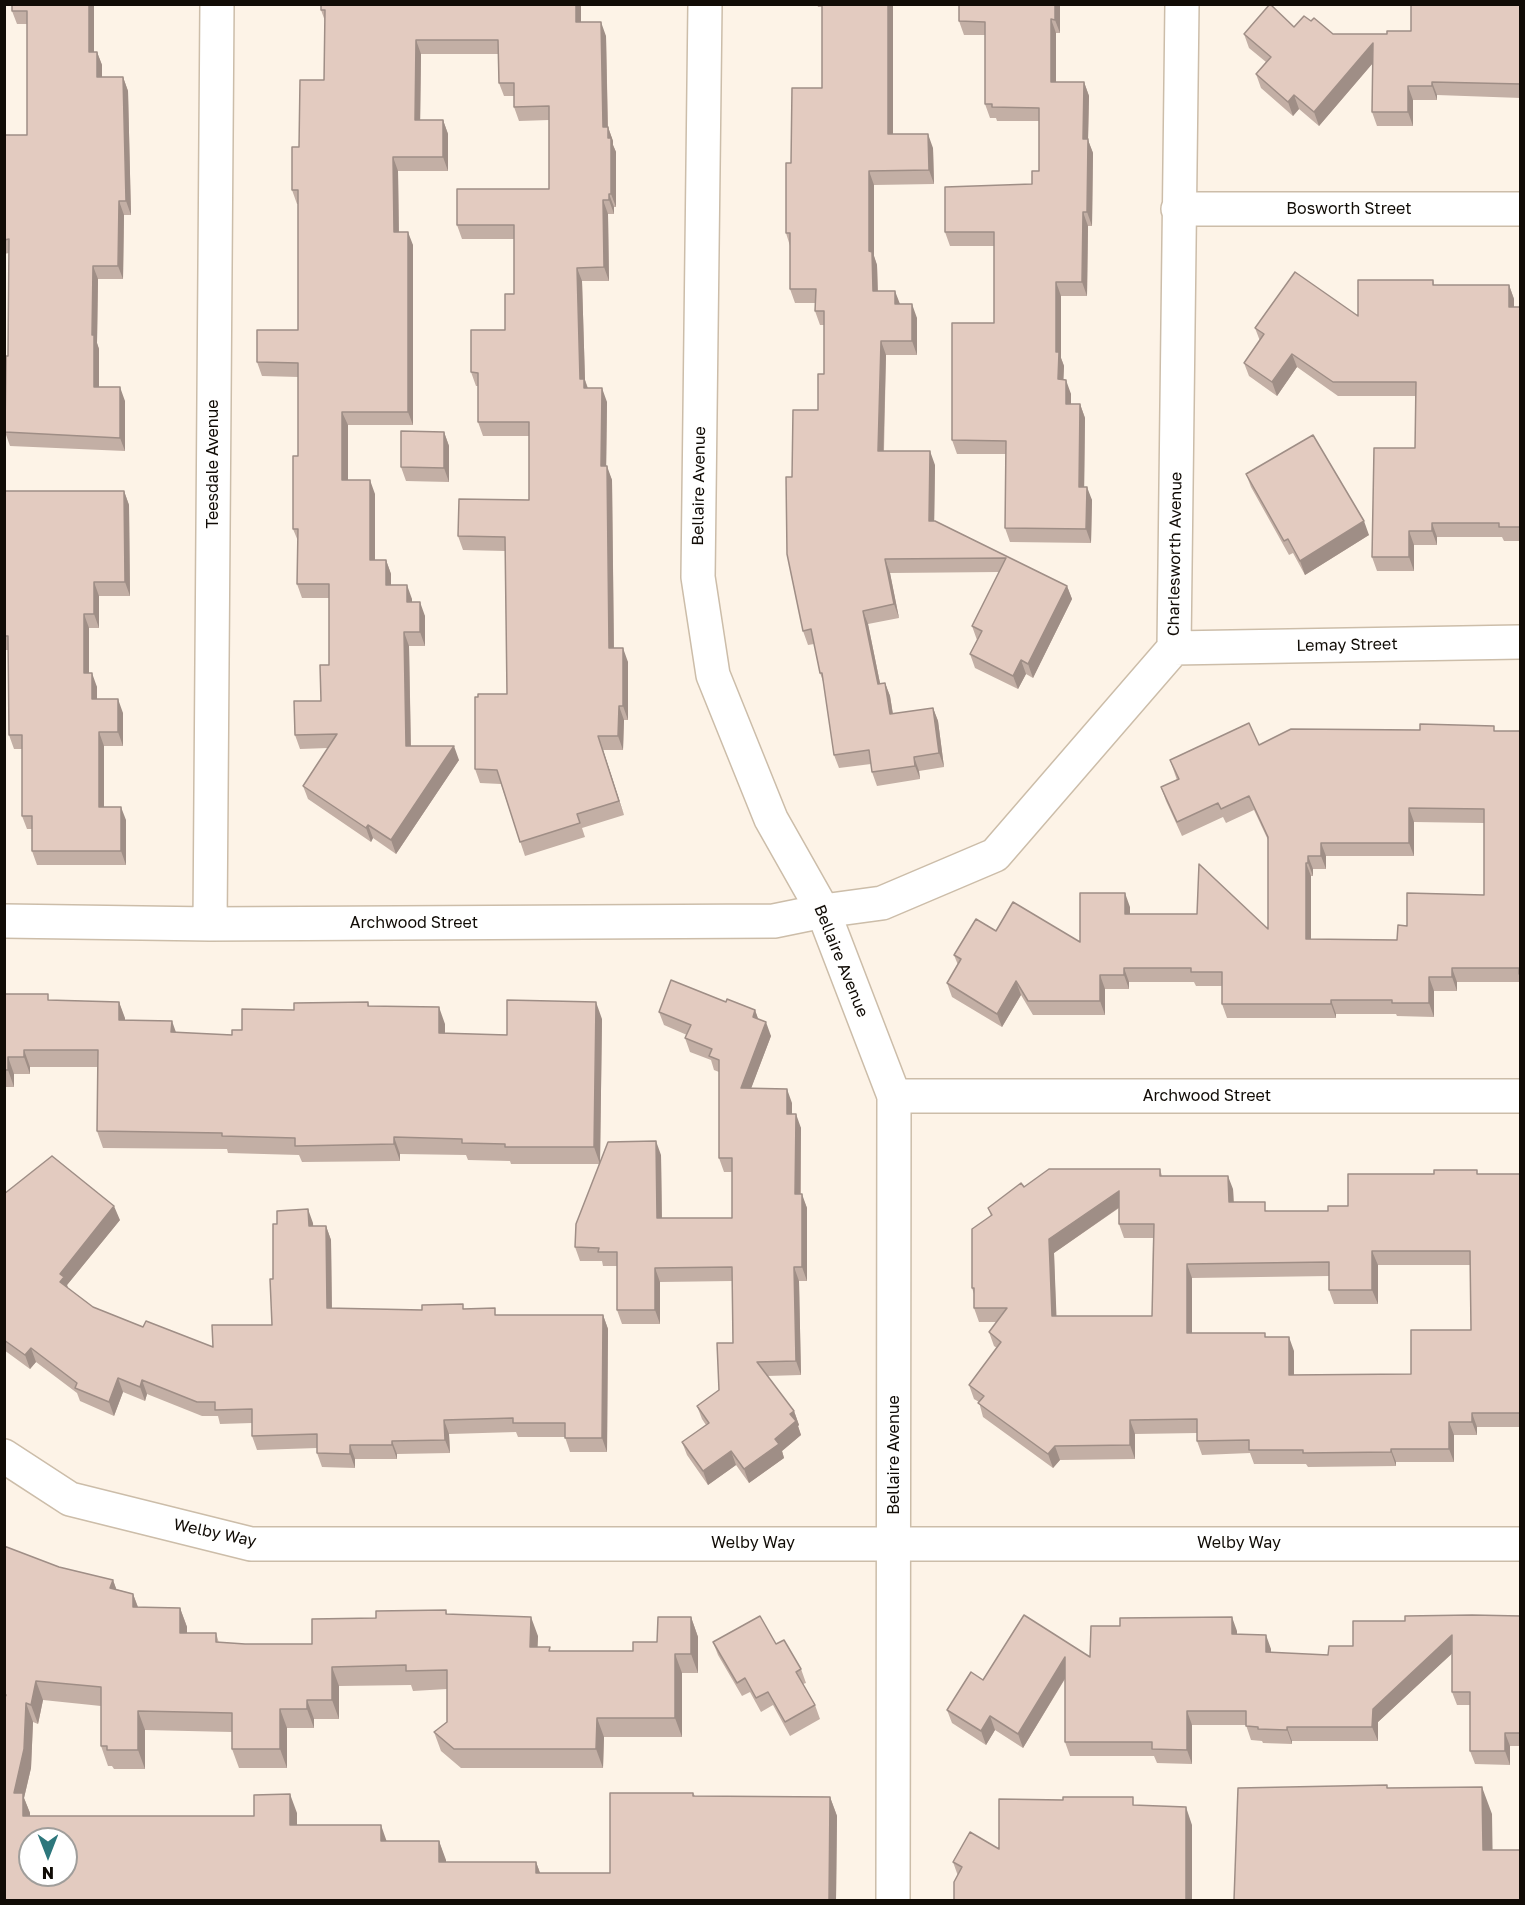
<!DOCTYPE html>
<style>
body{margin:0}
#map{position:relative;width:1525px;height:1905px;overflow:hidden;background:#fdf3e7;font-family:"Golos Text",sans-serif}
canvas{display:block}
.frame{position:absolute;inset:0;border:6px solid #110c06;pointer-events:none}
.north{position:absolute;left:18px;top:1827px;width:60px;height:60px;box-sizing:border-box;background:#fff;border:2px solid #a09e9b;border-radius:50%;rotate:180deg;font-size:16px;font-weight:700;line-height:24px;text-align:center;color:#110c06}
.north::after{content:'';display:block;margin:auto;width:21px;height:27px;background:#2d777c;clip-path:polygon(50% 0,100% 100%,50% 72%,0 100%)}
</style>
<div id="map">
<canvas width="1525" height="1905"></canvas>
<div class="frame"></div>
<div class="north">N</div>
</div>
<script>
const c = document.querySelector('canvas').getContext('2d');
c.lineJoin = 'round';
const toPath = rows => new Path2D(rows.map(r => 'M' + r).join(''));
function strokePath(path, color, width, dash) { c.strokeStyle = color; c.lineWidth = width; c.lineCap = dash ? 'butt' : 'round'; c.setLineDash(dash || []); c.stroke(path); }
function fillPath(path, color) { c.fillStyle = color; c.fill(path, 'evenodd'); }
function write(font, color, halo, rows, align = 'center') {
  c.font = font + ' "Golos Text",sans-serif'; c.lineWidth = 6; c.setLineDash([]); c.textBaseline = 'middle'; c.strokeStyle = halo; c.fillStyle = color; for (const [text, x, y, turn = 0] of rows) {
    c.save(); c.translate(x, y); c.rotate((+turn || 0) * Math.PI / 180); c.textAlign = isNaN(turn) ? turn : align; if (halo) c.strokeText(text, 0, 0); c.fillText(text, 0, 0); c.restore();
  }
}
const minor = toPath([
 [1178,209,1520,209],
 [1174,648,1520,642],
 [4,921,210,924,774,921,823,911,882,903,995,855,1174,648,1182,4],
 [210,924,217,4],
 [894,1096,1520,1096],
 [4,1456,70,1499,251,1544,1520,1544]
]);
const tertiary = toPath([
 [705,4,698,577,713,675,771,819,823,911,894,1096,893,1900]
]);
strokePath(minor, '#ccbda9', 36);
strokePath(tertiary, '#ccbda9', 36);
strokePath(minor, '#fff', 33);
strokePath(tertiary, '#fff', 33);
fillPath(toPath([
 [12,4,99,4,99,6,94,6,94,52,97,52,102,65,102,77,123,77,128,91,131,215,124,215,123,279,98,279,97,343,99,349,99,387,125,401,125,451,10,446,5,432,8,356,9,253,4,254,4,135,27,135,27,24,17,24,12,11],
 [581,4,581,22,606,36,608,127,613,141,613,145,616,152,616,207,614,207,614,214,608,214,609,281,582,281,585,380,588,388,607,402,606,466,612,480,614,648,628,662,628,720,624,720,623,750,603,750,624,815,582,828,585,837,525,856,501,784,480,783,475,769,507,694,505,551,463,550,458,536,529,500,529,436,483,436,478,422,478,386,476,386,471,372,505,330,514,294,514,239,462,239,457,225,549,189,549,120,519,121,514,107,514,96,504,96,499,83,498,54,421,54,420,120,443,120,448,134,448,171,398,171,399,232,413,245,413,425,348,425,348,480,375,494,375,560,386,560,391,574,391,585,412,599,412,602,425,616,425,646,409,646,411,746,459,760,396,854,373,838,371,842,308,799,303,786,328,748,300,749,295,735,321,701,329,665,329,598,302,598,297,584,298,541,293,529,298,456,298,377,262,376,257,362,298,330,298,204,297,204,292,190,299,147,324,80,325,21,321,10],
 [817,4,893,4,893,134,933,148,934,184,874,185,874,256,877,265,878,291,900,304,917,318,917,355,886,355,884,451,935,465,934,521,1067,586,1072,599,1033,678,1026,674,1018,689,975,668,970,654,977,640,972,626,999,572,890,573,899,618,868,624,880,683,885,683,890,696,893,714,933,708,938,721,944,767,919,771,920,779,877,786,872,772,871,764,839,768,834,755,824,684,820,673,814,644,808,645,803,631,792,477,818,410,824,374,824,325,820,325,815,311,815,303,795,303,790,289,790,246,786,233,791,163,822,88,822,7,818,7],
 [1060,4,1060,33,1056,33,1056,82,1084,82,1089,96,1088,140,1093,153,1092,226,1088,226,1087,296,1061,296,1061,358,1064,366,1063,380,1071,394,1071,404,1080,404,1085,418,1084,487,1092,500,1091,543,1010,542,1005,528,1006,454,957,454,952,440,994,323,994,246,950,246,945,232,1032,184,1039,171,1039,121,997,121,996,118,990,118,985,104,985,35,964,35,959,21],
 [1521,4,1521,98,1437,95,1437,100,1413,100,1413,126,1377,126,1372,112,1373,63,1319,126,1299,109,1293,116,1261,88,1256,74,1266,62,1249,48,1244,34,1294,27,1311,21,1333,34,1387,34,1411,31],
 [1433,280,1434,285,1509,285,1514,299,1514,307,1521,307,1521,541,1504,541,1502,537,1437,537,1437,545,1414,545,1414,571,1377,571,1372,557,1415,448,1415,396,1338,396,1297,367,1277,396,1249,376,1244,363,1260,341,1255,328,1358,316],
 [444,432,449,446,449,482,406,481,401,467],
 [1246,474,1369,535,1305,575,1293,553,1289,555,1251,487],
 [4,491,124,491,129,505,130,596,99,596,99,628,89,628,89,673,97,687,97,699,123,713,123,746,104,746,104,807,126,820,126,865,37,865,32,851,32,829,27,829,22,816,22,749,14,749,9,735,8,650,4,650],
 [1496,731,1521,731,1521,982,1457,982,1457,991,1434,991,1434,1017,1397,1016,1396,1014,1336,1014,1336,1018,1227,1018,1222,1004,1222,986,1196,986,1194,982,1129,982,1129,989,1105,989,1105,1015,1033,1015,1021,995,1002,1027,952,997,947,983,958,965,954,955,996,931,1080,942,1130,907,1130,914,1268,929,1268,840,1254,810,1226,823,1223,817,1182,836,1166,801,1161,787,1177,780,1170,760,1259,745],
 [1414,822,1484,823,1484,895,1407,926,1397,940,1311,939,1311,876,1313,876,1313,869,1326,869,1326,856,1414,856],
 [51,1000,119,1002,125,1020,176,1033,232,1035,242,1030,294,1010,368,1002,369,1006,445,1024,445,1033,507,1035,602,1019,600,1162,661,1155,662,1218,732,1218,732,1172,724,1172,719,1158,719,1072,714,1070,711,1060,690,1052,685,1038,687,1035,664,1025,659,1012,726,1002,755,1010,758,1019,771,1036,751,1088,792,1103,792,1114,801,1128,801,1194,807,1208,807,1281,799,1281,801,1375,767,1376,794,1411,799,1425,798,1426,801,1435,782,1451,784,1458,749,1483,736,1465,708,1485,687,1455,682,1442,706,1425,702,1419,697,1406,719,1390,733,1343,732,1281,660,1282,660,1324,622,1324,617,1310,617,1266,603,1266,602,1261,580,1261,575,1247,599,1164,511,1164,510,1161,468,1160,466,1155,400,1154,400,1161,302,1162,299,1155,228,1153,227,1149,103,1148,97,1131,98,1067,30,1067,30,1074,14,1074,14,1087,4,1087,4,1002],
 [1160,1169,1162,1176,1233,1189,1234,1202,1268,1211,1328,1211,1478,1174,1521,1174,1521,1427,1477,1427,1477,1435,1454,1435,1454,1462,1396,1462,1396,1466,1308,1467,1306,1464,1254,1464,1250,1453,1202,1455,1197,1441,1197,1433,1135,1434,1135,1459,1060,1460,1053,1468,983,1417,979,1402,974,1399,969,1385,997,1348,994,1346,989,1332,997,1322,979,1322,974,1308,974,1294,972,1288,991,1216,988,1208,1024,1187],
 [1119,1208,1119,1224,1124,1238,1153,1238,1152,1316,1056,1316,1054,1253],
 [1378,1265,1470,1265,1471,1330,1411,1374,1294,1375,1294,1351,1267,1337,1192,1333,1192,1278,1329,1276,1329,1290,1334,1304,1378,1304],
 [4,1194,120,1220,67,1285,68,1288,93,1307,143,1327,213,1347,272,1325,273,1279,313,1223,313,1226,326,1226,331,1240,332,1309,422,1310,465,1309,497,1315,603,1315,608,1329,607,1452,570,1452,565,1437,518,1437,516,1432,449,1434,450,1453,397,1454,397,1459,355,1459,355,1468,322,1467,317,1453,317,1448,257,1450,252,1436,252,1423,220,1424,218,1416,202,1416,147,1394,145,1401,123,1392,114,1416,80,1401,77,1393,36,1362,30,1369,4,1350],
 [4,1546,59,1567,113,1580,116,1589,133,1594,138,1607,180,1608,187,1627,187,1633,216,1633,219,1643,245,1644,312,1644,376,1618,446,1610,447,1614,538,1636,537,1647,551,1651,633,1651,657,1642,691,1617,698,1637,698,1673,682,1673,682,1737,604,1737,603,1768,461,1768,441,1751,434,1732,447,1722,447,1689,413,1691,411,1685,339,1686,339,1719,314,1719,314,1728,287,1728,287,1768,239,1768,232,1749,232,1732,145,1730,145,1769,114,1769,112,1766,108,1766,101,1746,101,1706,43,1700,38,1724,33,1722,31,1768,24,1798,30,1813,30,1816,254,1816,297,1813,297,1825,386,1841,439,1841,446,1862,536,1862,540,1873,610,1873,693,1793,695,1796,830,1797,837,1816,836,1900,4,1900],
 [1521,1616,1521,1746,1510,1746,1510,1765,1475,1764,1470,1751,1470,1705,1457,1705,1452,1692,1452,1653,1378,1722,1378,1741,1292,1741,1292,1744,1263,1743,1262,1741,1251,1740,1246,1725,1192,1725,1192,1764,1157,1763,1154,1756,1070,1756,1065,1742,1065,1679,1023,1748,995,1730,986,1745,952,1723,947,1710,983,1680,1090,1657,1237,1631,1237,1634,1271,1649,1271,1653,1328,1655,1353,1646,1405,1621],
 [713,1642,776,1644,801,1669,806,1683,803,1684,815,1705,820,1719,790,1736,773,1705,761,1712,750,1692,742,1696,718,1655],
 [1135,1805,1192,1825,1192,1900,958,1876,953,1862]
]), '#c3afa5');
fillPath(toPath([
 [89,4,93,4,94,6,94,65,89,52],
 [576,4,581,4,581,36,576,22],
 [888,4,893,4,893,148,888,134],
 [1055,4,1060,4,1060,33,1055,20],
 [1051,19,1056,33,1056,96,1051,82],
 [601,22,606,36,608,141,603,127],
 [416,40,421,54,420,134,415,120],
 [1373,43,1378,57,1319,126,1314,112],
 [97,52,102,65,102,91,97,77],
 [123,77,128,91,131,215,126,201],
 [1084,82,1089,96,1088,140,1093,153,1092,226,1087,212,1083,139],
 [1432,82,1437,95,1437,100,1432,86],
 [1408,86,1413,100,1413,126,1408,112],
 [1294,95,1299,109,1293,116,1288,102],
 [443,120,448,134,448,171,443,157],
 [608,127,613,141,613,145,616,152,616,207,611,194],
 [928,134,933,148,934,184,929,170],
 [393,157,398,171,399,245,394,232],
 [869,171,874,185,874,256,877,265,878,304,873,291,869,251],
 [609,194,614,207,614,214,609,200],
 [603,200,608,214,609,281,604,267],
 [119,201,124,215,123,279,118,266],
 [1083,212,1088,226,1087,296,1082,282],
 [408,232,413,245,413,425,408,412],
 [93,266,98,279,97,343,99,349,99,401,94,387,92,335],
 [577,268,582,281,585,380,589,393,589,402,580,379],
 [1056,282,1061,296,1061,358,1064,366,1063,393,1058,379,1056,352],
 [1509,285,1514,299,1514,321,1509,307],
 [895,291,900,304,895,304],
 [912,304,917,318,917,355,912,341],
 [881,341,886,355,883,464,878,451],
 [1292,354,1297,367,1277,396,1272,382],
 [1066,380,1071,394,1071,418,1066,404],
 [120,387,125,401,125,451,120,438],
 [602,388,607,402,606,480,601,466],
 [1080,404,1085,418,1084,500,1079,487],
 [342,412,348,425,348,493,342,480],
 [444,432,449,446,449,482,444,468],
 [930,451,935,465,934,535,929,521],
 [607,466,612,480,614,662,609,648],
 [370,480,375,494,375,574,370,560],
 [1087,487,1092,500,1091,543,1086,529],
 [124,491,129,505,130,596,125,582],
 [1364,521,1369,535,1305,575,1300,561],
 [1432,523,1437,537,1437,545,1432,531],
 [1409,531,1414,545,1414,571,1409,557],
 [885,559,890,573,899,618,894,604],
 [386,560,391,574,391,599,386,585],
 [94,582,99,596,99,628,94,614],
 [407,585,412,599,412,616,407,602],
 [1067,586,1072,599,1033,678,1028,664],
 [420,602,425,616,425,646,420,632],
 [863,611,868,624,883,698,878,684],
 [84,614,89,628,89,687,84,673],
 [404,632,409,646,411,759,406,746],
 [623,648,628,662,628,720,623,706],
 [1021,660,1026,674,1018,689,1013,676],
 [92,673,97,687,97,713,92,699],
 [885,683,890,696,895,728,890,714],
 [118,699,123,713,123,746,118,732],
 [619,706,624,720,623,750,618,736],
 [933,708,938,721,944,767,939,753],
 [99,732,104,746,104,821,99,807],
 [598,736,603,750,624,815,619,801],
 [454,746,459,760,396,854,391,840],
 [914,757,919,771,920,779,915,766],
 [121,807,126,820,126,865,121,851],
 [1409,808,1414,822,1414,856,1409,843],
 [368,825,373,838,371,842,366,828],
 [1321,843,1326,856,1326,869,1321,856],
 [1308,856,1313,869,1313,876,1308,863],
 [1306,863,1311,876,1311,953,1306,939],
 [1125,893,1130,907,1130,928,1125,914],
 [1124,968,1129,982,1129,989,1124,975],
 [1452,968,1457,982,1457,991,1452,977],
 [1100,975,1105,989,1105,1015,1100,1001],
 [1429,977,1434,991,1434,1017,1429,1003],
 [1016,981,1021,995,1002,1027,997,1014],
 [1331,1000,1336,1014,1336,1018,1331,1004],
 [119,1002,125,1018,125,1037,119,1020],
 [596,1002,602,1019,600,1164,594,1147],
 [439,1007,445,1024,445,1050,439,1033],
 [755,1010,760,1024,753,1017],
 [172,1021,178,1038,171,1032],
 [766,1022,771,1036,746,1102,741,1088],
 [24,1050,30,1067,30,1074,24,1057],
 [8,1057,14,1074,14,1087,8,1070],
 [787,1089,792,1103,792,1128,787,1114],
 [796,1114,801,1128,800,1208,795,1194],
 [394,1137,400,1154,400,1161,394,1144],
 [656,1141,661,1155,662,1232,657,1218],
 [1228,1176,1233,1189,1234,1216,1229,1202],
 [1119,1191,1124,1204,1054,1253,1057,1329,1052,1316,1049,1239],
 [802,1194,807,1208,807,1281,802,1267],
 [114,1206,120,1220,67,1285,69,1291,60,1282,60,1274],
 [308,1209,313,1223,314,1240,309,1226],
 [326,1226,331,1240,332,1322,327,1308],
 [1372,1251,1378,1265,1378,1304,1372,1290],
 [1187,1264,1192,1278,1192,1347,1187,1333],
 [794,1267,799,1281,801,1375,796,1361],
 [655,1268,660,1282,660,1324,655,1310],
 [603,1315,608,1329,607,1452,602,1438],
 [1289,1337,1294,1351,1294,1389,1289,1375],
 [31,1348,36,1362,30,1369,25,1355],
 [118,1378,123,1392,114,1416,109,1402],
 [142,1380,147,1394,145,1401,140,1387],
 [794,1411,799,1425,798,1426,801,1435,782,1451,784,1458,749,1483,744,1469,775,1439,790,1414],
 [1472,1413,1477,1427,1477,1435,1472,1422],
 [444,1420,449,1434,450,1453,445,1440],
 [1130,1420,1135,1434,1135,1459,1130,1445],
 [1449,1422,1454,1435,1454,1462,1449,1449],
 [392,1441,397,1454,397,1459,392,1445],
 [350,1445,355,1459,355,1468,350,1454],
 [1055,1446,1060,1460,1053,1468,1048,1454],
 [1391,1449,1396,1462,1396,1466,1391,1452],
 [731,1451,736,1465,708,1485,703,1471],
 [113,1580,120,1599,110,1588],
 [133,1594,140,1613,133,1607],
 [180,1608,187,1627,187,1653,180,1633],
 [531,1617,538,1636,537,1666,530,1647],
 [691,1617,698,1637,698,1673,691,1654],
 [1232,1617,1237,1631,1237,1648,1232,1634],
 [1266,1635,1271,1649,1271,1666,1266,1652],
 [1452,1635,1457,1649,1378,1722,1378,1741,1372,1727,1373,1709],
 [675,1654,682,1673,682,1737,675,1718],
 [1065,1657,1070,1670,1023,1748,1018,1734],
 [332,1667,339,1686,339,1719,332,1700],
 [36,1681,43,1700,38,1724,31,1705],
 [307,1700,314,1719,314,1728,307,1709],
 [26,1703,33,1722,31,1768,24,1798,30,1813,30,1835,14,1793],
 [280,1709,287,1728,287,1768,280,1749],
 [138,1711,145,1730,145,1769,138,1750],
 [1187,1711,1192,1725,1192,1764,1187,1750],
 [990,1716,995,1730,986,1745,981,1731],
 [597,1718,604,1737,603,1768,596,1749],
 [1287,1727,1292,1741,1292,1744,1287,1730],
 [1505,1733,1510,1746,1510,1765,1505,1751],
 [1482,1787,1492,1814,1493,1878,1483,1850],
 [290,1794,297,1813,297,1845,290,1825],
 [830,1797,837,1816,836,1900,829,1900],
 [1186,1807,1192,1825,1192,1900,1186,1900],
 [381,1825,388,1845,381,1841],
 [439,1841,446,1860,446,1881,439,1862],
 [536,1862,543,1881,536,1873]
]), '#9f8e86');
const building = toPath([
 [12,4,89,4,89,52,97,52,97,77,123,77,126,201,119,201,118,266,93,266,92,335,94,335,94,387,120,387,120,438,5,432,6,356,8,356,9,239,4,240,4,135,27,135,27,11,12,11,12,4],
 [321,4,576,4,576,22,601,22,603,127,608,127,608,138,611,138,611,194,609,194,609,200,603,200,604,267,577,268,580,379,584,379,584,388,602,388,601,466,607,466,609,648,623,648,623,706,619,706,618,736,598,736,619,801,577,814,580,823,520,842,497,770,475,769,475,697,478,697,478,694,507,694,505,537,458,536,459,499,529,500,529,422,478,422,478,373,471,372,471,330,505,330,505,294,514,294,514,225,457,225,457,189,549,189,549,106,514,107,514,83,499,83,498,40,416,40,415,120,443,120,443,157,393,157,394,232,408,232,408,412,342,412,342,480,370,480,370,560,386,560,386,585,407,585,407,602,420,602,420,632,404,632,406,746,454,746,391,840,368,825,366,828,303,786,337,734,295,735,294,701,321,701,320,665,329,665,329,584,297,584,298,529,293,529,293,456,298,456,298,363,257,362,257,330,298,330,298,190,292,190,292,147,299,147,300,80,324,80,325,10,321,10,321,4],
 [822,4,888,4,888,134,928,134,929,170,869,171,869,251,872,252,873,291,895,291,895,304,912,304,912,341,881,341,878,451,930,451,929,521,935,521,1067,586,1028,664,1021,660,1013,676,970,654,982,631,972,626,1006,558,885,559,894,604,863,611,878,684,885,683,890,714,933,708,939,753,914,757,915,766,872,772,869,750,834,755,822,673,820,673,811,629,803,631,787,554,786,477,792,477,793,410,818,410,818,374,824,374,824,311,815,311,816,289,790,289,790,233,786,233,786,163,791,163,792,88,822,88,822,4],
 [959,4,1055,4,1055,20,1051,19,1051,82,1084,82,1083,139,1088,139,1087,212,1083,212,1082,282,1056,282,1056,352,1059,352,1058,379,1066,380,1066,404,1080,404,1079,487,1087,487,1086,529,1005,528,1006,441,952,440,952,323,994,323,994,232,945,232,945,187,1032,184,1032,171,1039,171,1039,108,992,107,992,104,985,104,985,22,959,21,959,4],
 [1270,4,1294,27,1304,16,1311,21,1314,18,1333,34,1387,34,1387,31,1411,31,1411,4,1521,4,1521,84,1432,82,1432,86,1408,86,1408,112,1372,112,1373,43,1314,112,1294,95,1288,102,1256,74,1271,57,1244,34,1270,4],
 [1295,272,1358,316,1358,280,1433,280,1433,285,1509,285,1509,307,1521,307,1521,527,1499,527,1499,523,1432,523,1432,531,1409,531,1409,557,1372,557,1374,448,1415,448,1416,382,1333,382,1292,354,1272,382,1244,363,1264,334,1255,328,1295,272],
 [401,431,444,432,444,468,401,467,401,431],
 [1313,435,1364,521,1300,561,1288,539,1284,541,1246,474,1313,435],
 [4,491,124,491,125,582,94,582,94,614,84,614,84,673,92,673,92,699,118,699,118,732,99,732,99,807,121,807,121,851,32,851,32,816,22,816,22,735,9,735,8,636,4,636,4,491],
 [1249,723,1259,745,1291,729,1420,730,1420,724,1494,726,1494,731,1521,731,1521,974,1519,974,1519,968,1452,968,1452,977,1429,977,1429,1003,1392,1003,1392,1000,1331,1000,1331,1004,1222,1004,1222,972,1191,972,1191,968,1124,968,1124,975,1100,975,1100,1001,1028,1001,1016,981,997,1014,947,983,961,959,954,955,976,919,996,931,1013,902,1080,942,1080,893,1125,893,1125,914,1197,914,1199,864,1268,929,1268,837,1249,796,1221,809,1218,803,1177,822,1161,787,1179,779,1170,760,1249,723],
 [1409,808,1484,809,1484,895,1407,893,1407,926,1398,925,1397,940,1306,939,1306,863,1308,863,1308,856,1321,856,1321,843,1409,843,1409,808],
 [671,980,726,1002,727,999,755,1010,753,1017,766,1022,741,1088,787,1089,787,1114,796,1114,795,1194,802,1194,802,1267,794,1267,796,1361,757,1362,794,1411,790,1414,796,1421,775,1439,779,1444,744,1469,731,1451,703,1471,682,1442,709,1423,697,1406,719,1390,717,1343,733,1343,732,1267,655,1268,655,1310,617,1310,617,1252,598,1252,599,1248,575,1247,576,1224,608,1142,656,1141,657,1218,732,1218,732,1158,719,1158,719,1060,709,1056,712,1049,685,1038,691,1025,659,1012,671,980],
 [5,994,48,994,48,1000,119,1002,119,1020,172,1021,171,1032,232,1035,232,1030,242,1030,242,1009,294,1010,294,1003,368,1002,368,1006,439,1007,439,1033,507,1035,507,1000,596,1002,594,1147,505,1147,505,1144,462,1143,462,1139,394,1137,394,1144,295,1146,295,1138,222,1136,222,1133,97,1131,98,1050,24,1050,24,1057,8,1057,8,1070,4,1070,5,994],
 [52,1156,114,1206,60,1274,64,1277,60,1282,93,1307,143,1327,146,1321,213,1347,212,1325,272,1325,270,1279,273,1279,273,1224,277,1224,277,1211,308,1209,309,1226,326,1226,327,1308,422,1310,422,1305,463,1304,463,1309,495,1308,495,1315,603,1315,602,1438,565,1438,565,1423,513,1423,513,1418,444,1420,445,1440,392,1441,392,1445,350,1445,350,1454,317,1453,317,1434,252,1436,252,1409,215,1410,215,1402,197,1402,142,1380,140,1387,118,1378,109,1402,75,1388,77,1383,31,1348,25,1355,4,1340,4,1194,52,1156],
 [1049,1169,1160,1169,1160,1176,1228,1176,1229,1202,1265,1202,1265,1211,1328,1211,1328,1206,1348,1206,1348,1174,1434,1174,1434,1170,1477,1170,1477,1174,1521,1174,1521,1413,1472,1413,1472,1422,1449,1422,1449,1449,1391,1449,1391,1452,1303,1453,1303,1450,1249,1450,1249,1440,1197,1441,1197,1419,1130,1420,1130,1445,1055,1446,1048,1454,978,1403,984,1396,969,1385,1001,1342,989,1332,1007,1308,974,1308,974,1288,972,1288,972,1229,992,1215,988,1208,1021,1183,1024,1187,1049,1169],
 [1119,1191,1119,1224,1154,1224,1152,1316,1052,1316,1049,1239,1119,1191],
 [1372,1251,1470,1251,1471,1330,1411,1330,1411,1374,1289,1375,1289,1337,1265,1337,1265,1333,1187,1333,1187,1264,1329,1262,1329,1290,1372,1290,1372,1251],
 [4,1546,59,1567,113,1580,110,1588,133,1594,133,1607,180,1608,180,1633,216,1633,216,1642,245,1644,312,1644,312,1619,376,1618,376,1611,446,1610,446,1614,531,1617,530,1647,550,1647,549,1651,633,1651,633,1642,657,1642,658,1617,691,1617,691,1654,675,1654,675,1718,597,1718,596,1749,454,1749,434,1732,447,1722,447,1670,406,1671,406,1665,332,1667,332,1700,307,1700,307,1709,280,1709,280,1749,232,1749,232,1713,138,1711,138,1750,107,1750,107,1746,101,1746,101,1687,36,1681,31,1705,26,1703,24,1749,14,1793,23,1793,23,1816,254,1816,254,1795,290,1794,290,1825,381,1825,381,1841,439,1841,439,1862,536,1862,536,1873,610,1873,610,1793,693,1793,693,1796,830,1797,829,1900,4,1900,4,1700,6,1695,4,1694,4,1546],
 [30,1839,66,1839,66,1875,30,1875,30,1839],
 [1024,1615,1090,1657,1091,1626,1120,1626,1120,1618,1232,1617,1232,1634,1266,1635,1266,1652,1328,1655,1329,1646,1353,1646,1353,1621,1405,1621,1405,1616,1472,1615,1521,1616,1521,1733,1505,1733,1505,1751,1470,1751,1470,1692,1452,1692,1452,1635,1373,1709,1372,1727,1287,1727,1287,1730,1258,1729,1258,1727,1246,1726,1246,1711,1187,1711,1187,1750,1152,1749,1152,1742,1065,1742,1065,1657,1018,1734,990,1716,981,1731,947,1710,971,1672,983,1680,1024,1615],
 [760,1616,776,1644,784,1640,801,1669,796,1672,815,1705,785,1722,768,1692,756,1698,745,1678,737,1683,713,1642,760,1616],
 [1387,1785,1387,1788,1482,1787,1483,1850,1521,1850,1521,1900,1234,1900,1238,1788,1387,1785],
 [1063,1797,1133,1797,1133,1805,1186,1807,1186,1900,954,1900,954,1882,962,1867,953,1862,970,1832,999,1849,999,1799,1063,1800,1063,1797]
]);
fillPath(building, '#e3cbc0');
strokePath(building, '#9f8e86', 1.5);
write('16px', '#110c06', '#fff', [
 ["Bosworth Street",1349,209],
 ["Teesdale Avenue",213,464,-90],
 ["Bellaire Avenue",699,486,-89],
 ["Charlesworth Avenue",1175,554,-89],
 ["Lemay Street",1347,645,-1],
 ["Archwood Street",414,923],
 ["Bellaire Avenue",841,961,68],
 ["Archwood Street",1207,1096],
 ["Bellaire Avenue",894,1455,-90],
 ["Welby Way",215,1533,12],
 ["Welby Way",753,1543],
 ["Welby Way",1239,1543]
]);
</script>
